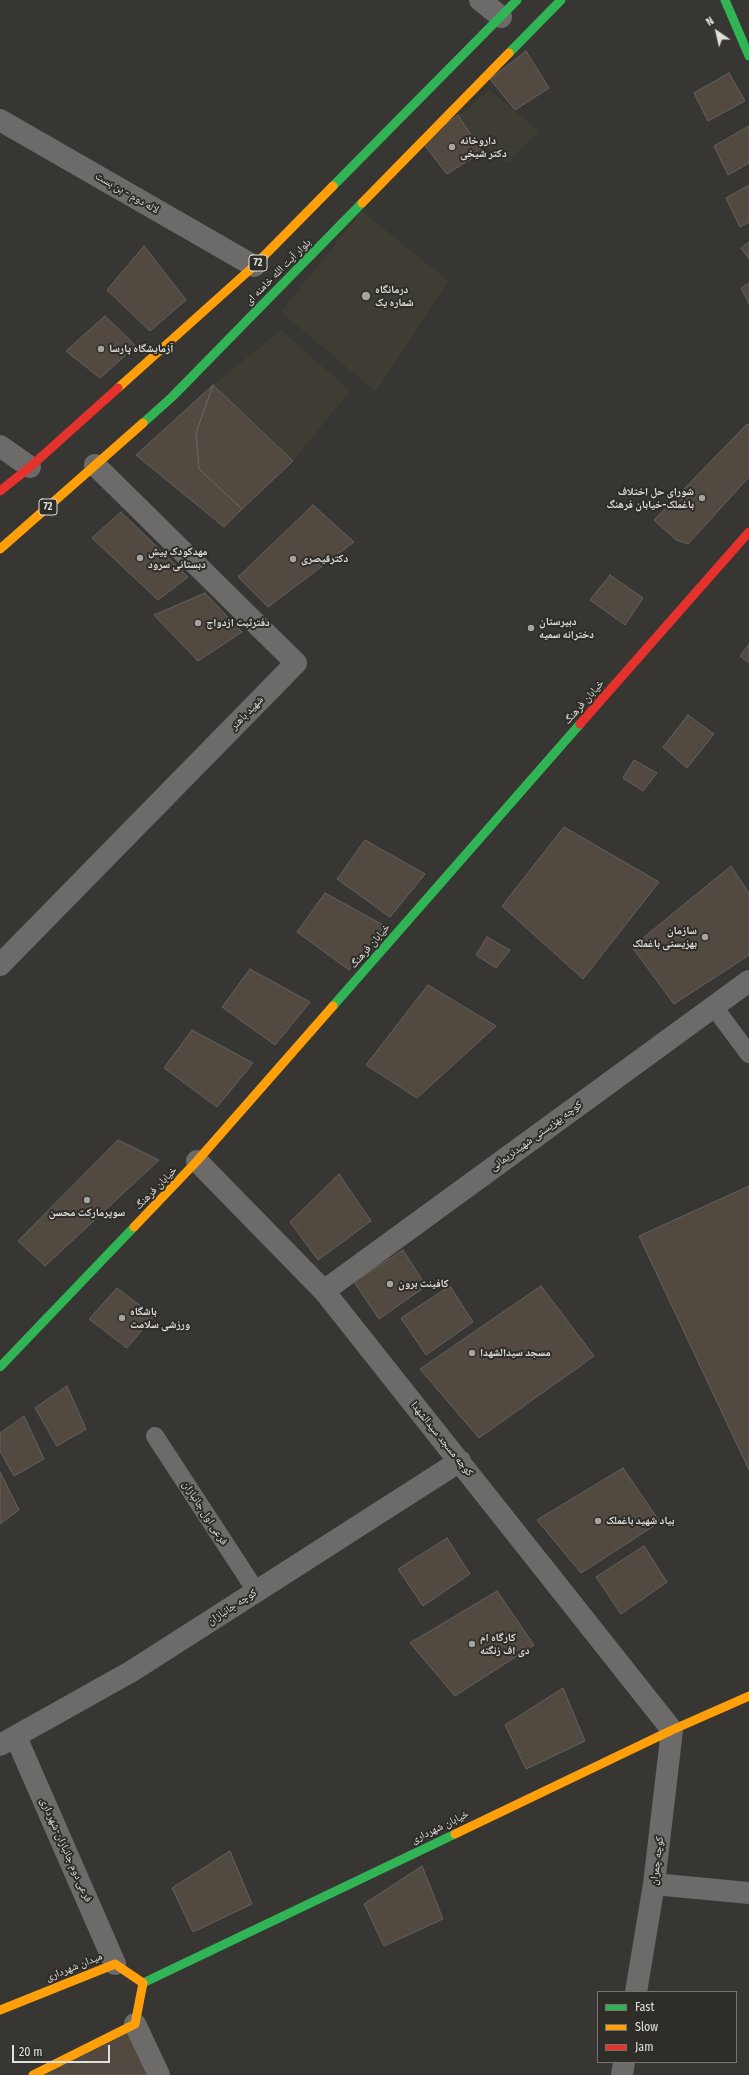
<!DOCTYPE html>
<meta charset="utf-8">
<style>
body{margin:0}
#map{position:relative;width:749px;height:2075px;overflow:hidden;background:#373633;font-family:"Fira Sans Condensed",sans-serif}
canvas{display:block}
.legend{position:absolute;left:597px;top:1991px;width:140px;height:72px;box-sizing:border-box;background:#2e2d28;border:1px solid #757470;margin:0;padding:5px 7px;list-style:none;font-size:12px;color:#e0dfdc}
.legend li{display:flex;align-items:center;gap:8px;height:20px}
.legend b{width:20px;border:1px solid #757470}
.north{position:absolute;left:697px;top:12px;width:40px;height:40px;-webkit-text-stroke:3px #2e2d28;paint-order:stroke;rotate:326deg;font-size:11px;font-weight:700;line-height:16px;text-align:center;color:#e0dfdc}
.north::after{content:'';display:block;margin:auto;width:14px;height:18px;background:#e0dfdc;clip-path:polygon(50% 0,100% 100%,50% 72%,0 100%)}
.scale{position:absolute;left:12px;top:2045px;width:98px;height:18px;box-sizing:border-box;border:2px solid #e0dfdc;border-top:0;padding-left:5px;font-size:12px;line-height:14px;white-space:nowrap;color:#e0dfdc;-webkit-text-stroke:3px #2e2d28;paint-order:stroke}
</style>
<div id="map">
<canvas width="749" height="2075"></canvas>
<ul class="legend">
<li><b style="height:5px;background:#30b455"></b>Fast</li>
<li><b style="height:5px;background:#ff9f0a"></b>Slow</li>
<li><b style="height:5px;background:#e5322d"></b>Jam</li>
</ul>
<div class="north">N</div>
<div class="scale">20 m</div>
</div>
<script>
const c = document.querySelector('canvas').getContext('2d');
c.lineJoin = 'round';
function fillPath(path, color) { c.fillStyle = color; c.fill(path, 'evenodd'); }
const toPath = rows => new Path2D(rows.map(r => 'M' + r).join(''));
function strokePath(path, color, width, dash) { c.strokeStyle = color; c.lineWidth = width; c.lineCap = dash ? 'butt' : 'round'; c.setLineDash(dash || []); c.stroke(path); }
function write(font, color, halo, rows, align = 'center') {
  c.font = font + ' "Fira Sans Condensed","Noto Naskh Arabic",sans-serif'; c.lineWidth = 4; c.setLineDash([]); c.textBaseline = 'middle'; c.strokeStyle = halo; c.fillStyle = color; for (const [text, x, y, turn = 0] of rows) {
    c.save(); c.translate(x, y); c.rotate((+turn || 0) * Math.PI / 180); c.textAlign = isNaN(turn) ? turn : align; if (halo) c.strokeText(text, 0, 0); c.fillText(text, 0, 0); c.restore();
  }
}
fillPath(toPath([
 [489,90,539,131,507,163,450,124],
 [362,211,448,281,376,392,281,312],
 [281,330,350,391,293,461,213,385]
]), '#3f3d33');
const building = toPath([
 [526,51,549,88,515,110,490,79,526,51],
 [729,73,745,101,708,121,694,93,729,73],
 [458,115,482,152,447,174,422,142,458,115],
 [749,126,749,163,728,175,714,146,749,126],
 [749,185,749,222,740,227,726,198,749,185],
 [749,242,749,259,741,248,749,242],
 [144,246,186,300,150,331,107,290,144,246],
 [749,283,749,304,741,288,749,283],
 [105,316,136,346,100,378,66,351,105,316],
 [213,385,293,461,242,509,199,469,196,433,213,385],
 [213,385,196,433,199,469,242,509,224,527,136,455,213,385],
 [747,424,749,425,749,477,688,544,676,540,654,520,747,424],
 [313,505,354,542,268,607,238,577,313,505],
 [121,512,188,577,158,600,92,538,121,512],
 [610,575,643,598,625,625,590,600,610,575],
 [205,593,242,632,198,661,154,615,205,593],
 [749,644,749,663,740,656,749,644],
 [688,715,714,734,687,768,663,747,688,715],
 [634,760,657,773,643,791,623,778,634,760],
 [564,827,659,882,583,979,502,906,564,827],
 [365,840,425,874,390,917,337,879,365,840],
 [731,866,749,893,749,955,674,1004,632,947,731,866],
 [325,893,385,926,349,970,297,932,325,893],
 [487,937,510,950,496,968,476,955,487,937],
 [250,969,310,1002,275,1045,222,1007,250,969],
 [428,985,496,1026,417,1098,366,1065,428,985],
 [192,1030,253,1063,217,1107,164,1068,192,1030],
 [118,1140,159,1160,45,1266,18,1241,118,1140],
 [339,1174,371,1221,318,1260,290,1222,339,1174],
 [749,1186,749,1470,639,1236,749,1186],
 [403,1250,426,1286,379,1319,354,1282,403,1250],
 [450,1286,473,1322,426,1355,401,1318,450,1286],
 [541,1286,594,1356,479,1438,420,1369,541,1286],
 [117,1288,154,1316,127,1348,89,1319,117,1288],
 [67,1386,86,1429,57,1446,35,1408,67,1386],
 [24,1416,44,1459,14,1476,0,1451,0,1433,24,1416],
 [623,1468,660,1522,581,1573,537,1520,623,1468],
 [0,1472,19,1510,0,1524,0,1472],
 [447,1538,470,1574,423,1606,398,1569,447,1538],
 [644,1546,667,1582,621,1614,596,1577,644,1546],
 [497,1591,534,1645,455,1696,410,1643,497,1591],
 [563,1688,585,1741,526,1769,505,1725,563,1688],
 [230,1851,252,1904,193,1932,172,1888,230,1851],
 [422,1866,443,1919,384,1946,364,1904,422,1866],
 [135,2024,159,2075,33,2075,135,2024]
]);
fillPath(building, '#524941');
strokePath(building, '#646260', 1);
strokePath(toPath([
 [714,1007,749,1054],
 [155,1436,256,1591]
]), '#6c6b6a', 18);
strokePath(toPath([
 [480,0,501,17],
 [0,120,254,266],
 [0,446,30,467],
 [0,965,296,663,95,465],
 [197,1161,324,1291,672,1730,654,1884,636,1992],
 [324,1291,749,981],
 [16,1737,115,1964],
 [0,1745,132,1671,460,1461],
 [654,1884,749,1893],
 [135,2024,159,2075],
 [622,2075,624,2062]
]), '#6c6b6a', 22);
strokePath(toPath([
 [725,0,749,56],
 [509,53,561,0],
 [333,186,517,0],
 [143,423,172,397,362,203],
 [333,1006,580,724],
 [0,1367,134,1227],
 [143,1983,455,1834]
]), '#30b455', 9);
strokePath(toPath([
 [362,203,509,53],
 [118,388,254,266,333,186],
 [0,549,143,423],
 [134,1227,197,1161,333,1006],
 [455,1834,672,1730,749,1696],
 [0,2010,115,1964,143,1983],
 [33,2075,135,2024,143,1983]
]), '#ff9f0a', 9);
strokePath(toPath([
 [0,491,30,467,118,388],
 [580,724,749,532]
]), '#e5322d', 9);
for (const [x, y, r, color] of [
 [452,147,4,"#a5a4a1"],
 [366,296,5,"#a5a4a1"],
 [101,349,4,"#a5a4a1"],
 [702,498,4,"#a5a4a1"],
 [140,558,4,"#a5a4a1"],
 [293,559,4,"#a5a4a1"],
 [198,623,4,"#a5a4a1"],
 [531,628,4,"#a5a4a1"],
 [705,937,4,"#a5a4a1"],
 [87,1200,4,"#a5a4a1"],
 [390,1284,4,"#a5a4a1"],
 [122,1318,4,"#a5a4a1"],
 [472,1353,4,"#a5a4a1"],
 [598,1521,4,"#a5a4a1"],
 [472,1644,4,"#a5a4a1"]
]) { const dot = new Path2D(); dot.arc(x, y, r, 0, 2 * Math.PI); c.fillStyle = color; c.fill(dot); strokePath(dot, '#2e2d28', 1.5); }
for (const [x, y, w] of [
 [258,263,18],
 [48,507,18]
]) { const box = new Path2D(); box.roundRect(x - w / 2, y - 8, w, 16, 3); c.fillStyle = '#2e2d28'; c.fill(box); strokePath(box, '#e0dfdc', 1); }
write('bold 10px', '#e0dfdc', null, [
 ["72",258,263],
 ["72",48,507]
]);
write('bold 11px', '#e0dfdc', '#2e2d28', [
 ["داروخانه",460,141],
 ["دکتر شیخی",460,154],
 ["درمانگاه",375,290],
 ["شماره یک",375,303],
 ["آزمایشگاه پارسا",109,349],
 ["شورای حل اختلاف",694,492,"right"],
 ["باغملک-خیابان فرهنگ",694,505,"right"],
 ["مهدکودک پیش",148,552],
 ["دبستانی سرود",148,565],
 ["دکترقیصری",301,559],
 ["دبیرستان",539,622],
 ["دخترانه سمیه",539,635],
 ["دفترثبت ازدواج",206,623],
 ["سازمان",697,931,"right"],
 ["بهزیستی باغملک",697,944,"right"],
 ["سوپرمارکت محسن",87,1213,"center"],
 ["کافینت برون",398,1284],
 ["باشگاه",130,1312],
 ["ورزشی سلامت",130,1325],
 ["مسجد سیدالشهدا",480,1353],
 ["بیاد شهید باغملک",606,1521],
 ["کارگاه ام",480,1638],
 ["دی اف زنگنه",480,1651]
], 'left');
write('11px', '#e0dfdc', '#2e2d28', [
 ["لاله دوم - بن بست",127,193,30],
 ["بلوار آیت الله خامنه ای",278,272,-45],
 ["خیابان فرهنگ",584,702,-49],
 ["شهید باهنر",247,713,-46],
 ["خیابان فرهنگ",370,946,-49],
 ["کوچه بهزیستی شهیدنریمانی",536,1136,-36],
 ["خیابان فرهنگ",156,1188,-46],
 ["کوچه مسجد سیدالشهدا",442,1439,51],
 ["فرعی اول جانبازان",205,1513,57],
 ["کوچه جانبازان",232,1607,-33],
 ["خیابان شهرداری",440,1827,-26],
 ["فرعی دوم جانبازان-شهرداری",66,1850,66],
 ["کوچه چمران",657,1861,-83],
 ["میدان شهرداری",74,1967,-22]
]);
</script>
